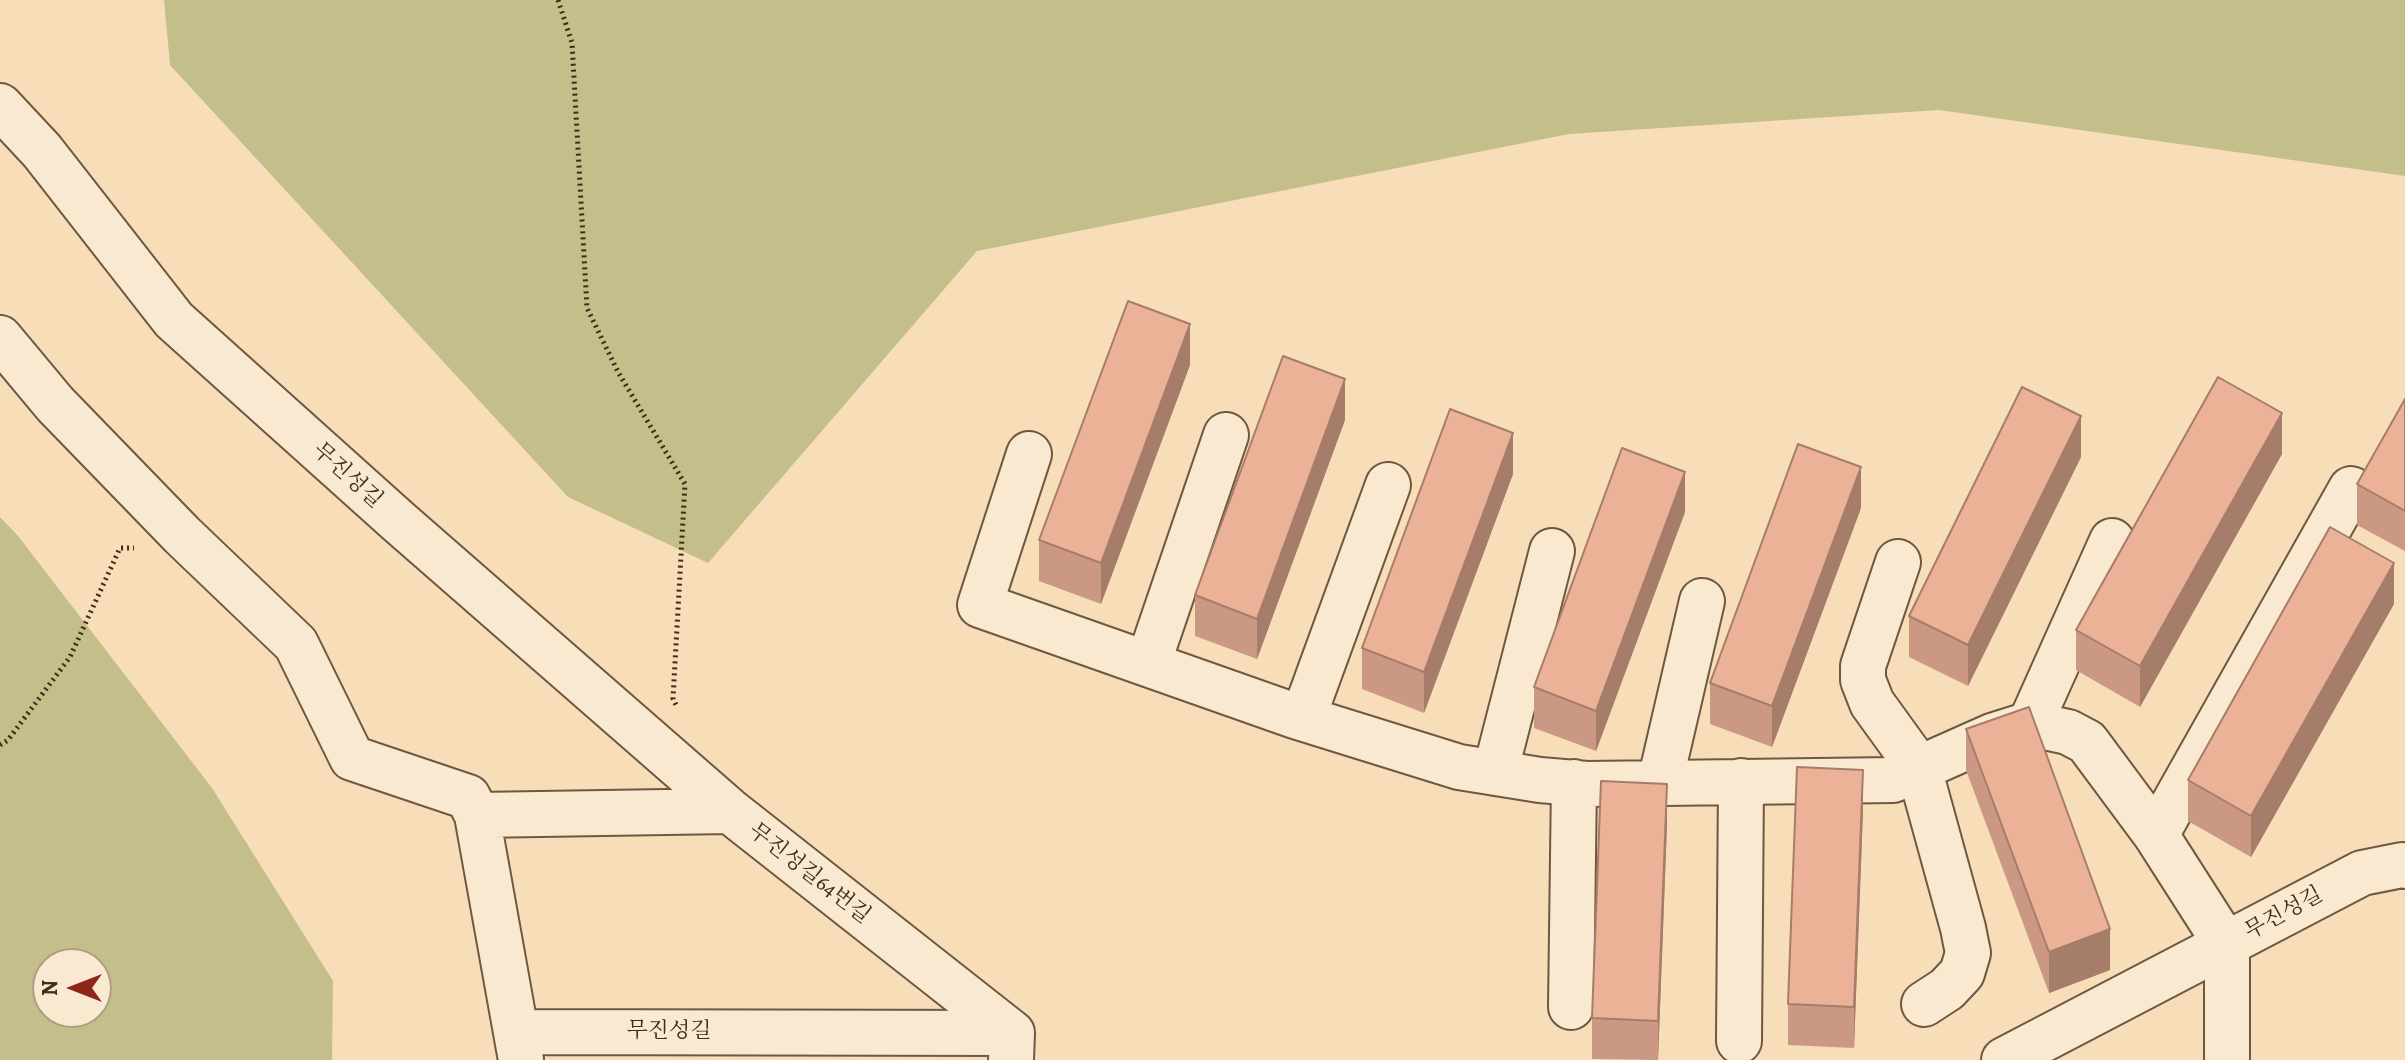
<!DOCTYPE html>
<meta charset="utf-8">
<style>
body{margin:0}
#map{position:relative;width:2405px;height:1060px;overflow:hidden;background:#f7ddb8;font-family:Alegreya,serif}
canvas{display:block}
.north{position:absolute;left:32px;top:948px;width:80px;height:80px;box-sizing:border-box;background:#fae9d1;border:2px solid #b09d87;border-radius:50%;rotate:270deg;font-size:22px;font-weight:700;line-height:32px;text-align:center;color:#402c19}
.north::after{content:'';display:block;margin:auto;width:28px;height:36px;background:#8f2418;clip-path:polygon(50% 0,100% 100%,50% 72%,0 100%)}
</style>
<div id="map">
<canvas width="2405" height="1060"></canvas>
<div class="north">N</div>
</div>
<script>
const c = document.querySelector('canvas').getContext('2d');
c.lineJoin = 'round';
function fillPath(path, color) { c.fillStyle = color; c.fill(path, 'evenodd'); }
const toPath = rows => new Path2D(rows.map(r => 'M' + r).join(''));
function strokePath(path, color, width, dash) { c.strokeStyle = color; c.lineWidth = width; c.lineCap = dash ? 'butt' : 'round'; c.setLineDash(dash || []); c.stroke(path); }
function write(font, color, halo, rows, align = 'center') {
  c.font = font + ' Alegreya,"Noto Serif KR",serif'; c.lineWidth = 8; c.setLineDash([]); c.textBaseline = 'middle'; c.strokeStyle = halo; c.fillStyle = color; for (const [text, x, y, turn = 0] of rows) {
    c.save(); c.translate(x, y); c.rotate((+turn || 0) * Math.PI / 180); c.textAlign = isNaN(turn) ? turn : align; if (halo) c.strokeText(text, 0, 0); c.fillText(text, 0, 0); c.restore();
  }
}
fillPath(toPath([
 [164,0,2405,0,2405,176,1939,110,1569,134,977,251,708,563,568,497,170,65],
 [0,517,18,536,212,788,333,981,332,1060,0,1060],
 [96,964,96,1012,48,1012,48,964]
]), '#c4bf8a');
const minor = toPath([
 [0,106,42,151,174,320,399,522,730,811],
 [0,338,55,404,182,535,296,644,352,758,468,797,477,815,521,1060],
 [1029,454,980,605,1295,716,1459,767,1540,780,1587,784,1893,780,1992,736,2030,724,2068,732,2087,742,2156,835,2227,946],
 [1898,562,1863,666,1863,680,1872,703,1919,768,1963,928,1968,953,1962,973,1947,989,1924,1004],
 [1148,664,1226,435],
 [1303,718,1388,485],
 [2030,724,2112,541],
 [1495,773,1552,551],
 [1660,782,1702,601],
 [477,815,730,811,1012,1033,1011,1060],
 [2156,835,2351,489],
 [2227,946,2227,1060],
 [1571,1007,1574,782],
 [516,1032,1012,1033],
 [1739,1041,1741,781],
 [2004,1060,2362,873,2402,865,2405,866]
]);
strokePath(minor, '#6e5841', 48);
strokePath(toPath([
 [558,0,572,43,587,308,618,372,685,484,673,699,676,705],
 [0,745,8,740,70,657,120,548,134,548]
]), '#402c19', 5, [2, 4]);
strokePath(minor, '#fae9d1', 44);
fillPath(toPath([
 [1190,365,1101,604,1039,581,1039,540],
 [2405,399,2405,551,2357,525,2357,484],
 [1345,420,1257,659,1195,636,1195,595],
 [2282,454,2140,707,2076,670,2076,630],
 [2081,457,1968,686,1909,657,1909,616],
 [1513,474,1424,713,1362,689,1362,648],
 [1861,508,1772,747,1710,724,1710,683],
 [1685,512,1596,751,1534,728,1534,687],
 [2394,604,2251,857,2188,821,2188,780],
 [1966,729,2110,970,2049,993,1966,770],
 [1863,811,1854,1048,1788,1045,1788,1004],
 [1667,825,1658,1060,1592,1059,1592,1018]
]), '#cb9983');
fillPath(toPath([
 [1190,324,1190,365,1101,604,1101,563],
 [1345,379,1345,420,1257,659,1257,619],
 [2282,413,2282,454,2140,707,2140,666],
 [2081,416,2081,457,1968,686,1968,645],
 [1513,433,1513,474,1424,713,1424,672],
 [1861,467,1861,508,1772,747,1772,706],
 [1685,472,1685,512,1596,751,1596,711],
 [2394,563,2394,604,2251,857,2251,816],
 [1863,770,1863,811,1854,1048,1854,1007],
 [1667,784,1667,825,1658,1060,1658,1021],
 [2110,929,2110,970,2049,993,2049,952]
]), '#a57d6a');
const building = toPath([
 [1128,301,1190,324,1101,563,1039,540,1128,301],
 [1283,356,1345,379,1257,619,1195,595,1283,356],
 [2218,377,2282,413,2140,666,2076,630,2218,377],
 [2022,387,2081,416,1968,645,1909,616,2022,387],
 [2405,399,2405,511,2357,484,2405,399],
 [1450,409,1513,433,1424,672,1362,648,1450,409],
 [1798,444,1861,467,1772,706,1710,683,1798,444],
 [1622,448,1685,472,1596,711,1534,687,1622,448],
 [2330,527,2394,563,2251,816,2188,780,2330,527],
 [2029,707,2110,929,2049,952,1966,729,2029,707],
 [1797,767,1863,770,1854,1007,1788,1004,1797,767],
 [1601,781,1667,784,1658,1021,1592,1018,1601,781]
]);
fillPath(building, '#ecb298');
strokePath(building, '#a57d6a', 2);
write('22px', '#402c19', '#fae9d1', [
 ["무진성길",347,476,42],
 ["무진성길64번길",809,874,38],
 ["무진성길",2284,914,-29],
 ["무진성길",669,1032]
]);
</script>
